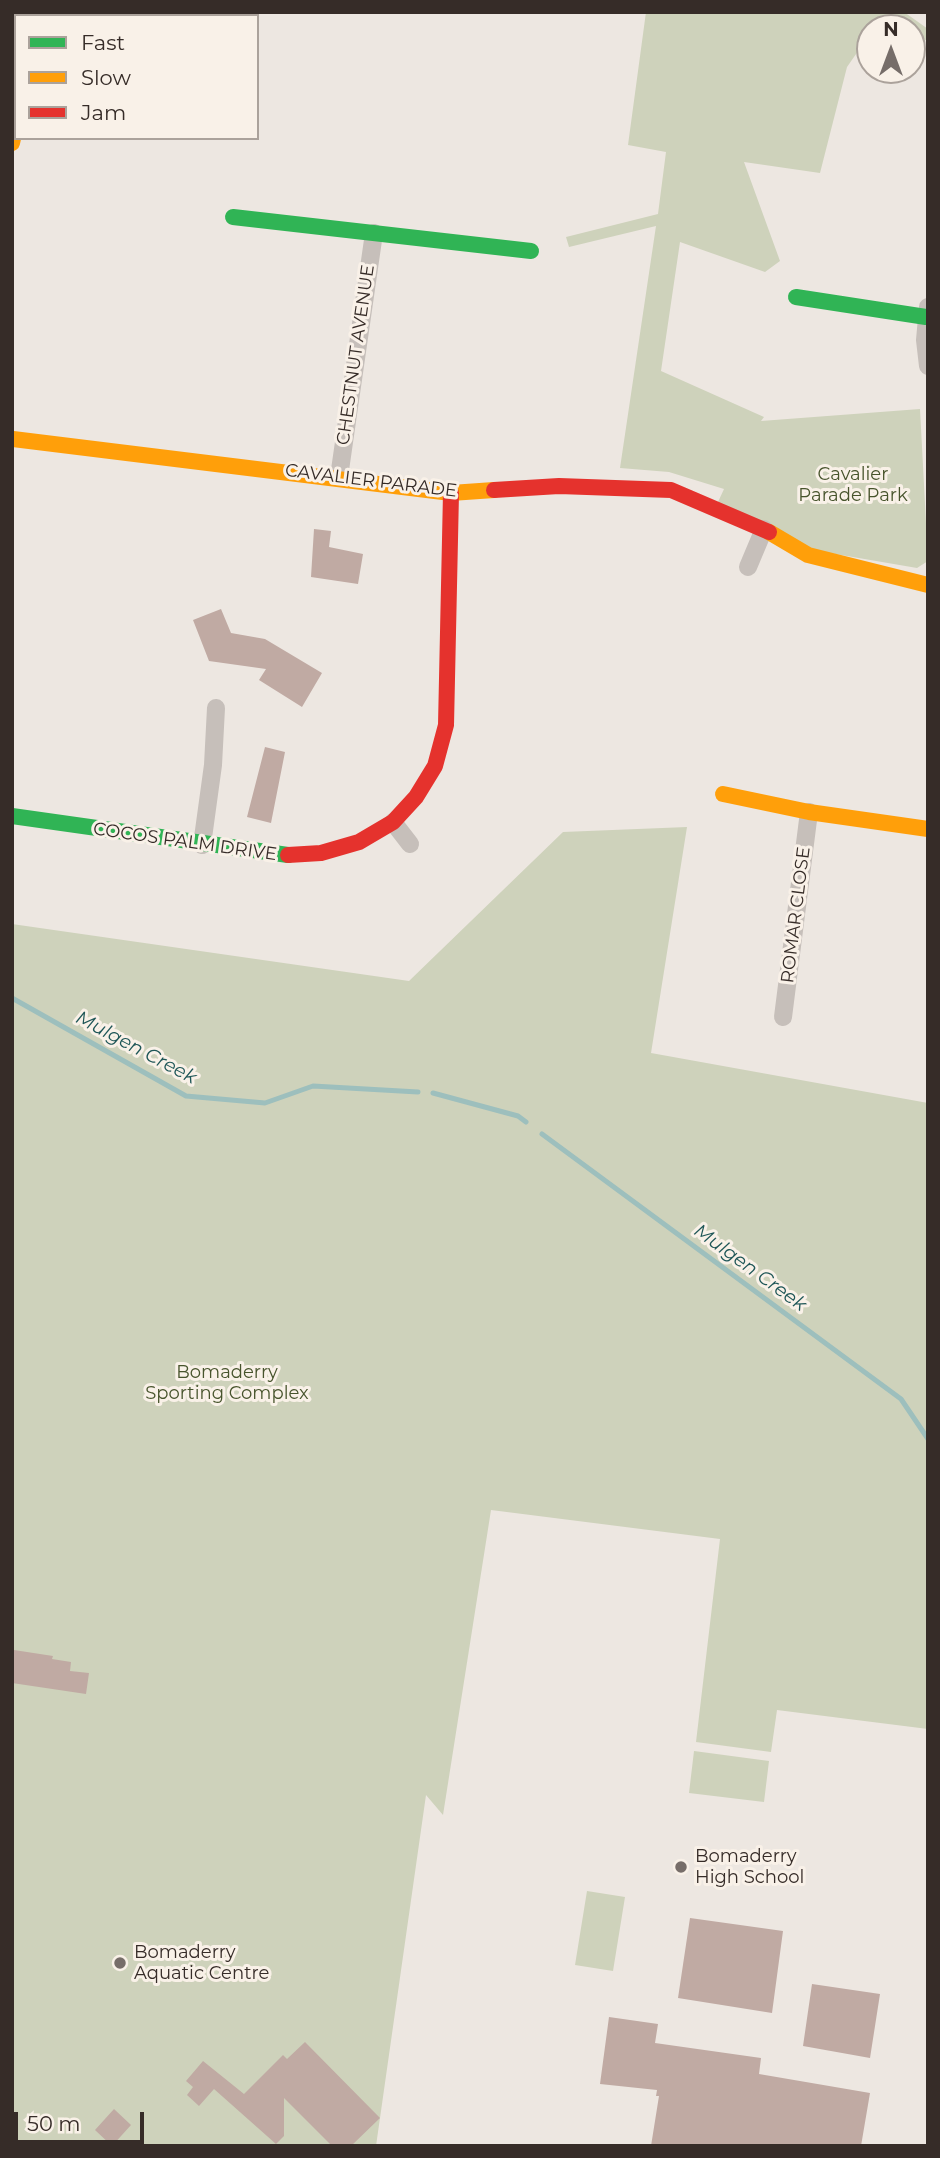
<!DOCTYPE html>
<style>
body{margin:0}
#map{position:relative;width:940px;height:2158px;overflow:hidden;background:#ede7e1;font-family:Montserrat,sans-serif}
canvas{display:block}
.frame{position:absolute;inset:0;border:14px solid #362c28;pointer-events:none}
.legend{position:absolute;left:14px;top:14px;width:245px;height:126px;box-sizing:border-box;background:#f9f1e8;border:2px solid #aba29b;margin:0;padding:9px 12px;list-style:none;font-size:21px;color:#362c28}
.legend li{display:flex;align-items:center;gap:14px;height:35px}
.legend b{width:35px;border:2px solid #aba29b}
.north{position:absolute;left:856px;top:14px;width:70px;height:70px;box-sizing:border-box;background:#f9f1e8;border:2px solid #aba29b;border-radius:50%;rotate:0deg;font-size:19px;font-weight:700;line-height:28px;text-align:center;color:#362c28}
.north::after{content:'';display:block;margin:auto;width:24px;height:32px;background:#766d69;clip-path:polygon(50% 0,100% 100%,50% 72%,0 100%)}
.scale{position:absolute;left:14px;top:2112px;width:130px;height:32px;box-sizing:border-box;border:4px solid #362c28;border-top:0;padding-left:9px;font-size:21px;line-height:24px;white-space:nowrap;color:#362c28;-webkit-text-stroke:5px #f9f1e8;paint-order:stroke}
</style>
<div id="map">
<canvas width="940" height="2158"></canvas>
<div class="frame"></div>
<ul class="legend">
<li><b style="height:9px;background:#30b455"></b>Fast</li>
<li><b style="height:9px;background:#ff9f0a"></b>Slow</li>
<li><b style="height:9px;background:#e5322d"></b>Jam</li>
</ul>
<div class="north">N</div>
<div class="scale">50 m</div>
</div>
<script>
const c = document.querySelector('canvas').getContext('2d');
c.lineJoin = 'round';
function fillPath(path, color) { c.fillStyle = color; c.fill(path, 'evenodd'); }
const toPath = rows => new Path2D(rows.map(r => 'M' + r).join(''));
function strokePath(path, color, width, dash) { c.strokeStyle = color; c.lineWidth = width; c.lineCap = dash ? 'butt' : 'round'; c.setLineDash(dash || []); c.stroke(path); }
function write(font, color, halo, rows, align = 'center') {
  c.font = font + ' Montserrat,sans-serif'; c.lineWidth = 6; c.setLineDash([]); c.textBaseline = 'middle'; c.strokeStyle = halo; c.fillStyle = color; for (const [text, x, y, turn = 0] of rows) {
    c.save(); c.translate(x, y); c.rotate((+turn || 0) * Math.PI / 180); c.textAlign = isNaN(turn) ? turn : align; if (halo) c.strokeText(text, 0, 0); c.fillText(text, 0, 0); c.restore();
  }
}
fillPath(toPath([
 [646,12,904,12,928,29,928,42,895,18,880,20,874,28,870,28,870,34,847,67,820,173,744,162,780,261,765,272,680,242,661,371,764,417,761,421,920,409,928,561,917,568,812,550,718,502,724,489,669,472,620,468,656,226,569,247,566,237,658,214,666,152,628,145],
 [687,827,651,1053,928,1103,928,1729,777,1710,771,1752,696,1742,720,1539,491,1510,443,1815,426,1795,376,2146,12,2146,12,924,409,981,563,832],
 [694,1751,769,1761,764,1802,689,1793],
 [587,1891,625,1897,613,1971,575,1965]
]), '#ced2bb');
strokePath(toPath([
 [12,998,186,1096,265,1103,313,1086,418,1092],
 [433,1093,518,1116,526,1122],
 [542,1134,901,1399,928,1439]
]), '#9dbfbd', 5);
fillPath(toPath([
 [314,529,331,531,329,547,363,554,358,584,311,577],
 [221,609,231,633,265,639,322,673,302,707,259,680,266,669,209,661,193,620],
 [265,747,285,752,271,823,247,817],
 [14,1650,53,1656,52,1659,71,1662,70,1671,89,1673,86,1694,12,1683],
 [690,1918,783,1931,772,2013,678,1998],
 [812,1984,880,1994,870,2058,803,2046],
 [609,2017,658,2024,655,2043,761,2058,759,2074,870,2093,861,2146,651,2146,659,2096,656,2096,657,2090,600,2084],
 [305,2042,380,2118,351,2146,332,2146,284,2098,284,2136,276,2144,214,2089,199,2106,187,2095,193,2087,186,2081,203,2061,244,2094,283,2055,287,2059],
 [114,2109,131,2125,112,2146,95,2130]
]), '#c0aaa3');
strokePath(toPath([
 [928,307,925,340,928,366],
 [339,477,374,233],
 [748,567,764,529],
 [393,822,410,844],
 [202,845,213,765,216,708],
 [783,1017,809,812]
]), '#c6bfba', 18);
strokePath(toPath([
 [12,50,16,50],
 [233,217,531,251],
 [796,297,926,317],
 [12,816,288,855]
]), '#30b455', 16);
strokePath(toPath([
 [39,12,40,16],
 [12,143,16,125],
 [13,439,451,493,494,490],
 [769,532,808,555,928,585],
 [723,794,809,812,928,829]
]), '#ff9f0a', 16);
strokePath(toPath([
 [494,490,559,486,671,490,769,532],
 [288,855,321,853,359,842,393,822,416,797,435,766,446,725,451,493]
]), '#e5322d', 16);
for (const [x, y, r, color] of [
 [681,1867,7,"#766d69"],
 [120,1963,7,"#766d69"]
]) { const dot = new Path2D(); dot.arc(x, y, r, 0, 2 * Math.PI); c.fillStyle = color; c.fill(dot); strokePath(dot, '#f9f1e8', 2.5); }
write('18px', '#362c28', '#f9f1e8', [
 ["CHESTNUT AVENUE",356,355,-82],
 ["CAVALIER PARADE",371,481,7],
 ["COCOS PALM DRIVE",185,842,8],
 ["ROMAR CLOSE",796,915,-83]
]);
write('18px', '#47542c', '#f9f1e8', [
 ["Cavalier",853,475],
 ["Parade Park",853,496],
 ["Bomaderry",227,1373],
 ["Sporting Complex",227,1394]
]);
write('18px', '#362c28', '#f9f1e8', [
 ["Bomaderry",695,1857],
 ["High School",695,1878],
 ["Bomaderry",134,1953],
 ["Aquatic Centre",134,1974]
], 'left');
write('italic 19px', '#1e5657', '#f9f1e8', [
 ["Mulgen Creek",136,1048,28],
 ["Mulgen Creek",750,1268,36]
]);
</script>
